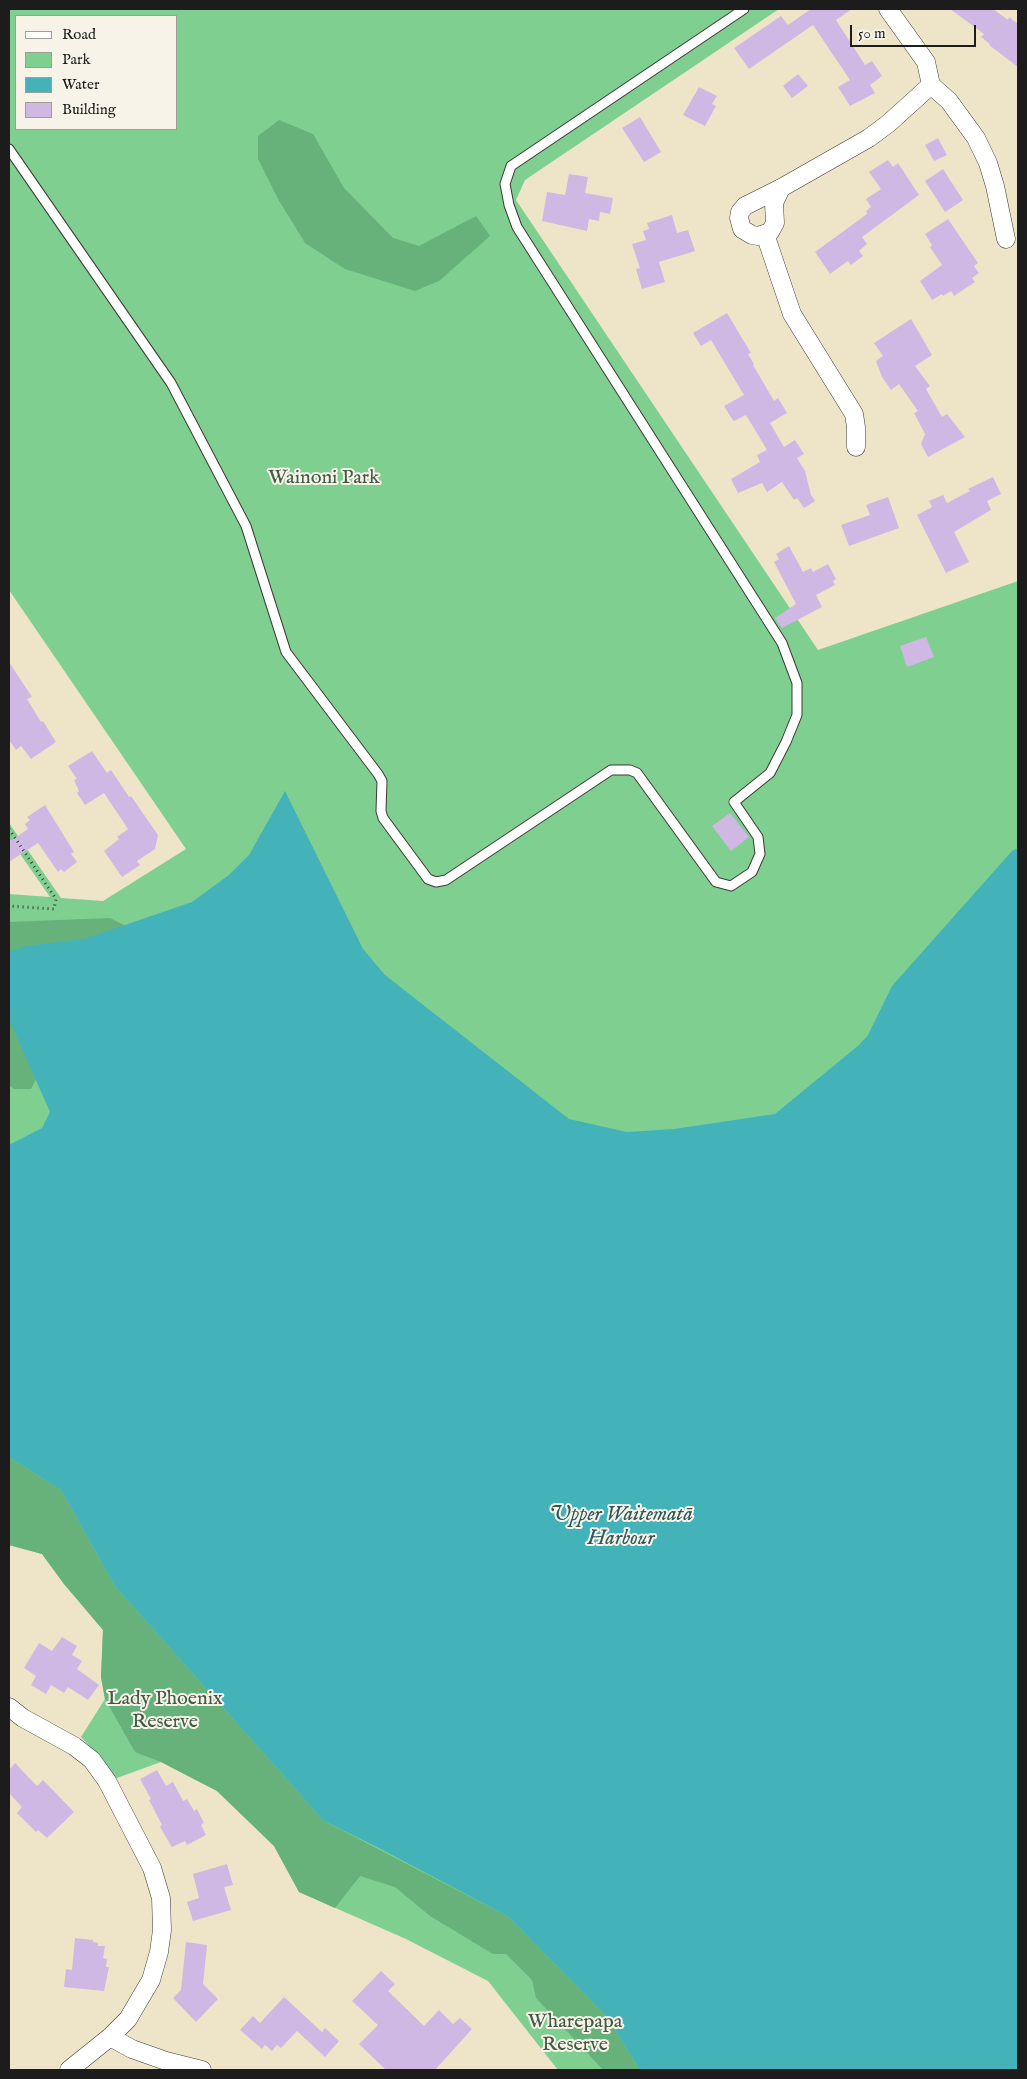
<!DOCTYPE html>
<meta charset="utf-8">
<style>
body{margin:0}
#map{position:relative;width:1027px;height:2079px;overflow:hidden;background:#eee5c9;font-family:"IM FELL English",serif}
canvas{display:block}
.frame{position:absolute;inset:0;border:10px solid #1c1c1c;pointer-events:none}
.legend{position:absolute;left:15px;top:15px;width:162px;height:115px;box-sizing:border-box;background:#f7f3e8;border:1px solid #9f9d96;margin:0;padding:6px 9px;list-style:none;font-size:15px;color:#1c1c1c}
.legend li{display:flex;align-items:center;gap:10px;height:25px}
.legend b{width:25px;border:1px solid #9f9d96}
.scale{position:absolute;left:850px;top:25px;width:126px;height:22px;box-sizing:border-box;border:2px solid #1c1c1c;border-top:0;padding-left:6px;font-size:15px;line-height:18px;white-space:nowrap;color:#1c1c1c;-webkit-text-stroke:4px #f7f3e8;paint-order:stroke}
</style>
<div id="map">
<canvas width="1027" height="2079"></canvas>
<div class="frame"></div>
<ul class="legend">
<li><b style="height:6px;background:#fff"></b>Road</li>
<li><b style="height:14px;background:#7fcf90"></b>Park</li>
<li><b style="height:14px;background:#43b3b9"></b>Water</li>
<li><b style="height:14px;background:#d0b8e4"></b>Building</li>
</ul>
<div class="scale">50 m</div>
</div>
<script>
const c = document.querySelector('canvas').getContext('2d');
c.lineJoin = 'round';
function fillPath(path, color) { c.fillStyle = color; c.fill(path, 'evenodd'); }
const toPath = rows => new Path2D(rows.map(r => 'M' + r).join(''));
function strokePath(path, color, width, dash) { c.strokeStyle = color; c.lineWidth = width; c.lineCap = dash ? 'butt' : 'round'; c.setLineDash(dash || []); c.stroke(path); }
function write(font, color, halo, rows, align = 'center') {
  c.font = font + ' "IM FELL English",serif'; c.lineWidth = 4; c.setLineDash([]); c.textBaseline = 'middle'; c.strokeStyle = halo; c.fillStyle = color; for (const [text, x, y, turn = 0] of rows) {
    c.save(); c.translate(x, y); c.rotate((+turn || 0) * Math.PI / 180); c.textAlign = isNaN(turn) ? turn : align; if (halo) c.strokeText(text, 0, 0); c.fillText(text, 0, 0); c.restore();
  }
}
fillPath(toPath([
 [9,9,779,9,525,180,516,200,818,650,1018,581,1018,2070,558,2070,488,1981,406,1939,299,1892,274,1846,217,1791,161,1762,114,1779,100,1757,81,1737,105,1699,101,1677,103,1630,64,1584,42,1554,9,1545,9,894,50,897,9,838,9,823,61,898,103,901,186,849,9,590],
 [16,16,176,16,176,129,16,129]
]), '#7fcf90');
fillPath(toPath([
 [279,120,313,134,344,188,393,238,419,246,476,216,490,236,439,281,415,291,345,269,305,243,278,199,258,159,258,136],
 [110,918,124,925,50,1052,31,1089,14,1089,9,1085,9,922],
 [9,1457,61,1490,115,1586,324,1821,509,1917,607,2017,640,2070,603,2070,536,1998,532,1980,506,1954,493,1954,430,1916,395,1887,360,1876,335,1908,299,1892,274,1846,217,1791,161,1762,135,1752,105,1699,101,1677,103,1630,64,1584,42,1554,9,1545]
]), '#67b27a');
fillPath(toPath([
 [285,791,363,949,385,975,569,1119,627,1132,674,1129,775,1114,859,1045,868,1035,892,986,1012,851,1018,848,1018,2070,640,2070,607,2017,509,1917,379,1848,324,1821,115,1586,61,1490,9,1457,9,1145,42,1128,50,1112,9,1019,9,952,26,946,84,939,192,902,229,875,249,855]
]), '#43b3b9');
fillPath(toPath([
 [811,9,852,9,836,20,865,65,872,61,882,76,870,85,875,93,850,106,838,87,850,80,813,25,749,69,734,48,781,16,788,25],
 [950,9,993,9,1008,20,1009,17,1018,24,1018,67,989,45,990,44,981,37,984,34],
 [798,74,808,86,792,98,783,86],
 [699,87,717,96,712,104,716,106,705,126,683,115],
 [640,117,661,152,644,162,622,128],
 [938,138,947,155,934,161,925,145],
 [888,160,893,167,898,163,919,195,862,237,867,244,859,251,863,256,851,265,848,261,830,274,815,252,867,214,866,211,871,207,866,199,881,189,869,172],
 [943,169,963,200,945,212,925,181],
 [569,174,588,177,585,193,613,198,610,214,600,212,599,221,589,219,587,231,542,221,547,192,565,195],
 [672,215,677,233,688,230,695,251,659,262,665,282,642,289,636,269,640,268,632,244,646,240,643,231,649,229,647,223],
 [948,219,978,263,974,266,979,273,972,278,975,282,954,296,951,291,943,296,942,294,932,300,920,281,942,265,930,247,932,245,925,234],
 [727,313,751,353,748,354,754,364,753,365,774,401,778,398,787,413,770,423,784,447,795,440,804,454,797,458,805,471,811,495,815,501,804,508,797,498,794,500,782,482,767,492,762,483,738,493,731,479,760,462,757,455,767,450,746,415,734,421,732,419,724,406,744,395,711,340,701,346,693,333],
 [911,319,932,355,915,366,930,386,926,389,942,417,947,414,965,437,928,457,921,444,925,434,914,413,918,411,899,384,891,390,882,377,876,361,883,356,874,343],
 [993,477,1001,494,987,501,991,510,954,532,969,562,946,573,917,515,932,507,929,501,943,495,947,503,970,491,968,489],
 [888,497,899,528,849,546,841,525,870,515,866,505],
 [789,546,803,572,811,568,813,572,828,564,836,579,833,581,835,585,816,595,822,607,782,628,775,618,796,604,774,562,779,559,776,554],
 [926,637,934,657,907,667,900,646],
 [9,662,32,697,27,699,41,722,43,721,56,742,31,759,21,746,16,750,9,740],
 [92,751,107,773,111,770,129,797,131,796,158,835,155,849,137,861,140,865,122,877,104,851,119,839,117,837,128,829,104,793,85,805,77,793,79,791,74,780,77,779,68,766],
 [45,805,74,852,71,854,77,862,64,872,61,869,58,872,38,843,9,862,9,842,28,829,25,824,30,820,27,817],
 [730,813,749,837,731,851,712,826],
 [62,1637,77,1646,72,1655,82,1661,77,1669,99,1685,88,1700,68,1687,64,1693,51,1685,46,1694,31,1685,36,1676,24,1668,39,1643,52,1651],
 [15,1763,37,1786,43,1780,74,1812,47,1838,38,1830,36,1832,17,1813,22,1807,9,1793,9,1770],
 [157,1770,166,1786,173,1782,183,1801,187,1799,194,1811,197,1809,204,1823,201,1825,206,1835,187,1845,185,1841,172,1847,160,1827,162,1825,149,1800,151,1799,140,1779],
 [227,1864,233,1885,224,1887,231,1910,193,1921,187,1902,199,1898,193,1874],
 [75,1938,93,1940,93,1942,98,1943,98,1946,105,1946,103,1958,107,1959,106,1967,109,1967,104,1991,64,1987,66,1969,72,1970],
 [186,1942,207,1945,203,1984,218,1999,196,2022,173,1998,181,1990],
 [381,1971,395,1984,388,1991,424,2026,439,2010,453,2024,460,2018,472,2029,435,2070,386,2070,359,2044,378,2025,352,2001],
 [284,1997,322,2032,325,2028,339,2041,325,2057,297,2031,281,2048,277,2045,272,2051,265,2045,262,2049,240,2030,253,2016,260,2023]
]), '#d0b8e4');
const lane = toPath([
 [9,149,171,383,246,526,286,652,378,774,382,781,381,811,383,818,428,879,436,882,446,880,611,770,630,770,637,773,716,882,731,886,752,872,760,854,758,837,734,802,770,773,786,742,797,715,797,683,782,643,517,227,509,205,505,184,511,166,744,9]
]);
const street = toPath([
 [888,9,926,62,931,85,949,101,976,138,988,163,995,186,1006,239],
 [781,188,774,203,775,223,770,232,758,236,752,235,742,229,739,218,740,212,745,206,781,188,869,138,889,123,931,85],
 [765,234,792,314,854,414,856,427,856,447],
 [9,1707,23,1718,74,1746,92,1760,107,1781,152,1868,161,1898,162,1930,159,1952,151,1980,128,2019,110,2037,69,2070],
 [110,2037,132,2049,166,2061,202,2070]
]);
strokePath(lane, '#3c3a36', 11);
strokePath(street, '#3c3a36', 19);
strokePath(toPath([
 [9,829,56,899,54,909,9,906]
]), '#3c3a36', 3, [1, 4]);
strokePath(lane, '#fff', 9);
strokePath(street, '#fff', 18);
write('20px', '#3f5b45', '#f7f3e8', [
 ["Wainoni Park",324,479],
 ["Lady Phoenix",165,1700],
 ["Reserve",165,1723],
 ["Wharepapa",575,2023],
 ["Reserve",575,2046]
]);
write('italic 21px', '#2c585b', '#f7f3e8', [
 ["Upper Waitematā",621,1516],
 ["Harbour",621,1540]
]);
</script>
